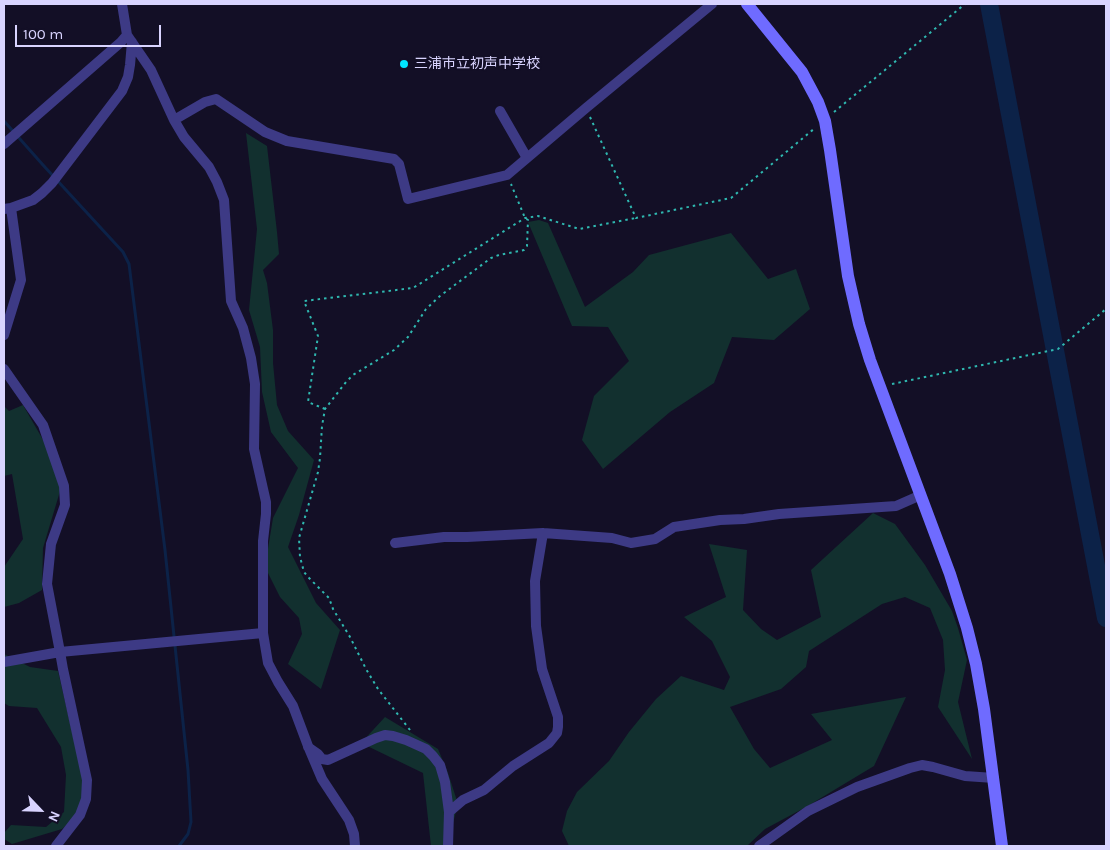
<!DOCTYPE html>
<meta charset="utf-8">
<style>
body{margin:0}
#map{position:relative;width:1110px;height:850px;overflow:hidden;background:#130f26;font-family:Karla,sans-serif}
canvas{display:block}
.frame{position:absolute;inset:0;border:5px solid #d9d4ff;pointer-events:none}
.north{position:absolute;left:15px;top:785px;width:50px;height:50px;-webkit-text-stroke:4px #130f26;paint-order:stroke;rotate:114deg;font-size:14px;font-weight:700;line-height:20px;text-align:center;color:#d9d4ff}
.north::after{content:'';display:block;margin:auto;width:18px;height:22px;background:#d9d4ff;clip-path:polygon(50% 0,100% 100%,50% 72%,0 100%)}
.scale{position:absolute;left:15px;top:25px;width:146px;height:22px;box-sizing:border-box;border:2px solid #d9d4ff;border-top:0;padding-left:6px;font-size:15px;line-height:18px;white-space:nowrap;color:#d9d4ff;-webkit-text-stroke:4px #130f26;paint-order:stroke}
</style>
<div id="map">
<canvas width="1110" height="850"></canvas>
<div class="frame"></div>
<div class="north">N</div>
<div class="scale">100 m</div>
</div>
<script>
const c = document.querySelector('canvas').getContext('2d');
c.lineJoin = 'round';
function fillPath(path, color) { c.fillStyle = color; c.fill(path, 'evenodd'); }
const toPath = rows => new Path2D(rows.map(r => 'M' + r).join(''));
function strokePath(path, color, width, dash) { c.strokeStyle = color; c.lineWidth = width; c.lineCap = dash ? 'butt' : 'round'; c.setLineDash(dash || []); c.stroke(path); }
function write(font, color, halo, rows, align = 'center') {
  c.font = font + ' Karla,"Noto Sans JP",sans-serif'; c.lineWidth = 4; c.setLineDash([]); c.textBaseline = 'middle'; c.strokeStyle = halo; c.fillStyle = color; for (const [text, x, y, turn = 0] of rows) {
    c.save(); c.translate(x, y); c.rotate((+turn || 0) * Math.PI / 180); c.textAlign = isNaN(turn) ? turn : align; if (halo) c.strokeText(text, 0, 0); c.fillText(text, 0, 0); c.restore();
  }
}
fillPath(toPath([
 [246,133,267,146,277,232,279,254,263,270,267,283,273,330,273,363,277,405,288,431,314,460,299,515,288,547,316,603,340,630,321,689,288,664,302,634,299,618,280,597,265,567,273,518,298,468,271,432,262,392,260,347,249,310,257,229],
 [539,220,548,223,585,307,633,272,649,255,731,233,768,279,796,269,810,309,774,340,732,337,714,383,670,412,603,469,582,440,594,396,629,361,608,327,572,326,528,222],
 [23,405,46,445,61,488,43,548,42,590,19,603,4,607,4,567,23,539,12,474,4,476,4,406,9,411],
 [873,513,895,524,925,565,952,611,958,628,967,660,958,702,972,759,938,707,945,670,943,640,930,608,905,597,882,604,809,651,806,667,781,689,730,707,754,749,770,768,832,740,811,714,906,697,874,766,806,807,765,829,747,846,569,846,562,831,567,811,577,792,609,761,629,732,656,699,681,676,724,690,730,677,712,641,684,617,726,597,709,544,747,550,743,610,761,629,777,640,821,617,811,570],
 [4,654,30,667,58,671,83,779,82,800,77,816,62,829,12,844,4,839,4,833,11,825,46,827,64,812,66,775,61,747,37,708,9,706,4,703],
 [385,717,438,749,448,773,458,804,447,846,431,846,423,773,361,743]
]), '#12302f');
strokePath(toPath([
 [4,121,43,165,123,252,129,264,165,550,188,770,191,822,188,834,179,846]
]), '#0c2248', 3);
strokePath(toPath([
 [989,4,1106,618]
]), '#0c2248', 18);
strokePath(toPath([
 [834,112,965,4],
 [590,117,636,218,731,198,815,128],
 [892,384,1058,349,1106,309],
 [325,409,308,402,318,336,304,301,413,288,525,218,538,216,579,229,636,218],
 [410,730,378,689,366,669,350,637,333,609,329,598,308,577,304,572,300,557,299,538,318,472,320,458,322,426,325,409,346,382,353,375,394,350,408,337,426,309,440,296,491,258,499,255,524,250,527,246,528,220,525,218,511,184]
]), '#2fb8b0', 2, [2.5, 4]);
strokePath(toPath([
 [122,4,127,35,151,70,174,120,184,137,209,167,217,182,224,200,231,301,243,328,251,358,255,384,254,449,266,502,266,514,263,541,263,633,268,663,278,682,293,706,308,746,322,779,349,820,354,834,355,846],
 [500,111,527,158],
 [174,120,205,102,216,99,265,132,287,141,394,159,399,164,408,199,507,175,586,108,712,4],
 [4,144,121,42,127,35],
 [4,209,11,208,33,200,42,193,52,183,122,91,128,77,130,65,132,42],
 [4,335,21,280,11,208],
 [4,369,43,425,64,486,65,505,51,544,47,584,60,652,63,669,87,780,86,799,80,815,56,846],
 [395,543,444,537,467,537,543,533,612,538,631,543,655,539,674,527,720,520,744,519,779,514,896,506,921,495],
 [4,662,60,652,263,633],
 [308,747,318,754,322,759,328,760,376,738,385,735,393,736,406,740,426,749,433,756,440,765,445,782,449,812,448,846],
 [449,812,463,800,484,790,513,766,549,743,557,733,558,727,558,717,542,669,536,626,535,581,543,533],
 [759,846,808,811,857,787,910,768,922,765,933,767,965,776,994,778]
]), '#3d3a85', 10);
strokePath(toPath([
 [747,4,802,72,818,102,825,121,830,150,848,276,859,324,870,360,950,574,967,628,976,664,984,709,1002,846]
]), '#6f6bff', 12);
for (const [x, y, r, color] of [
 [404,64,5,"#00e5ff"]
]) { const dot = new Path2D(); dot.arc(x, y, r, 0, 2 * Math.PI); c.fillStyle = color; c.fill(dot); strokePath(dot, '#130f26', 2); }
write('14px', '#d9d4ff', '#130f26', [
 ["三浦市立初声中学校",414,64]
], 'left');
</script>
